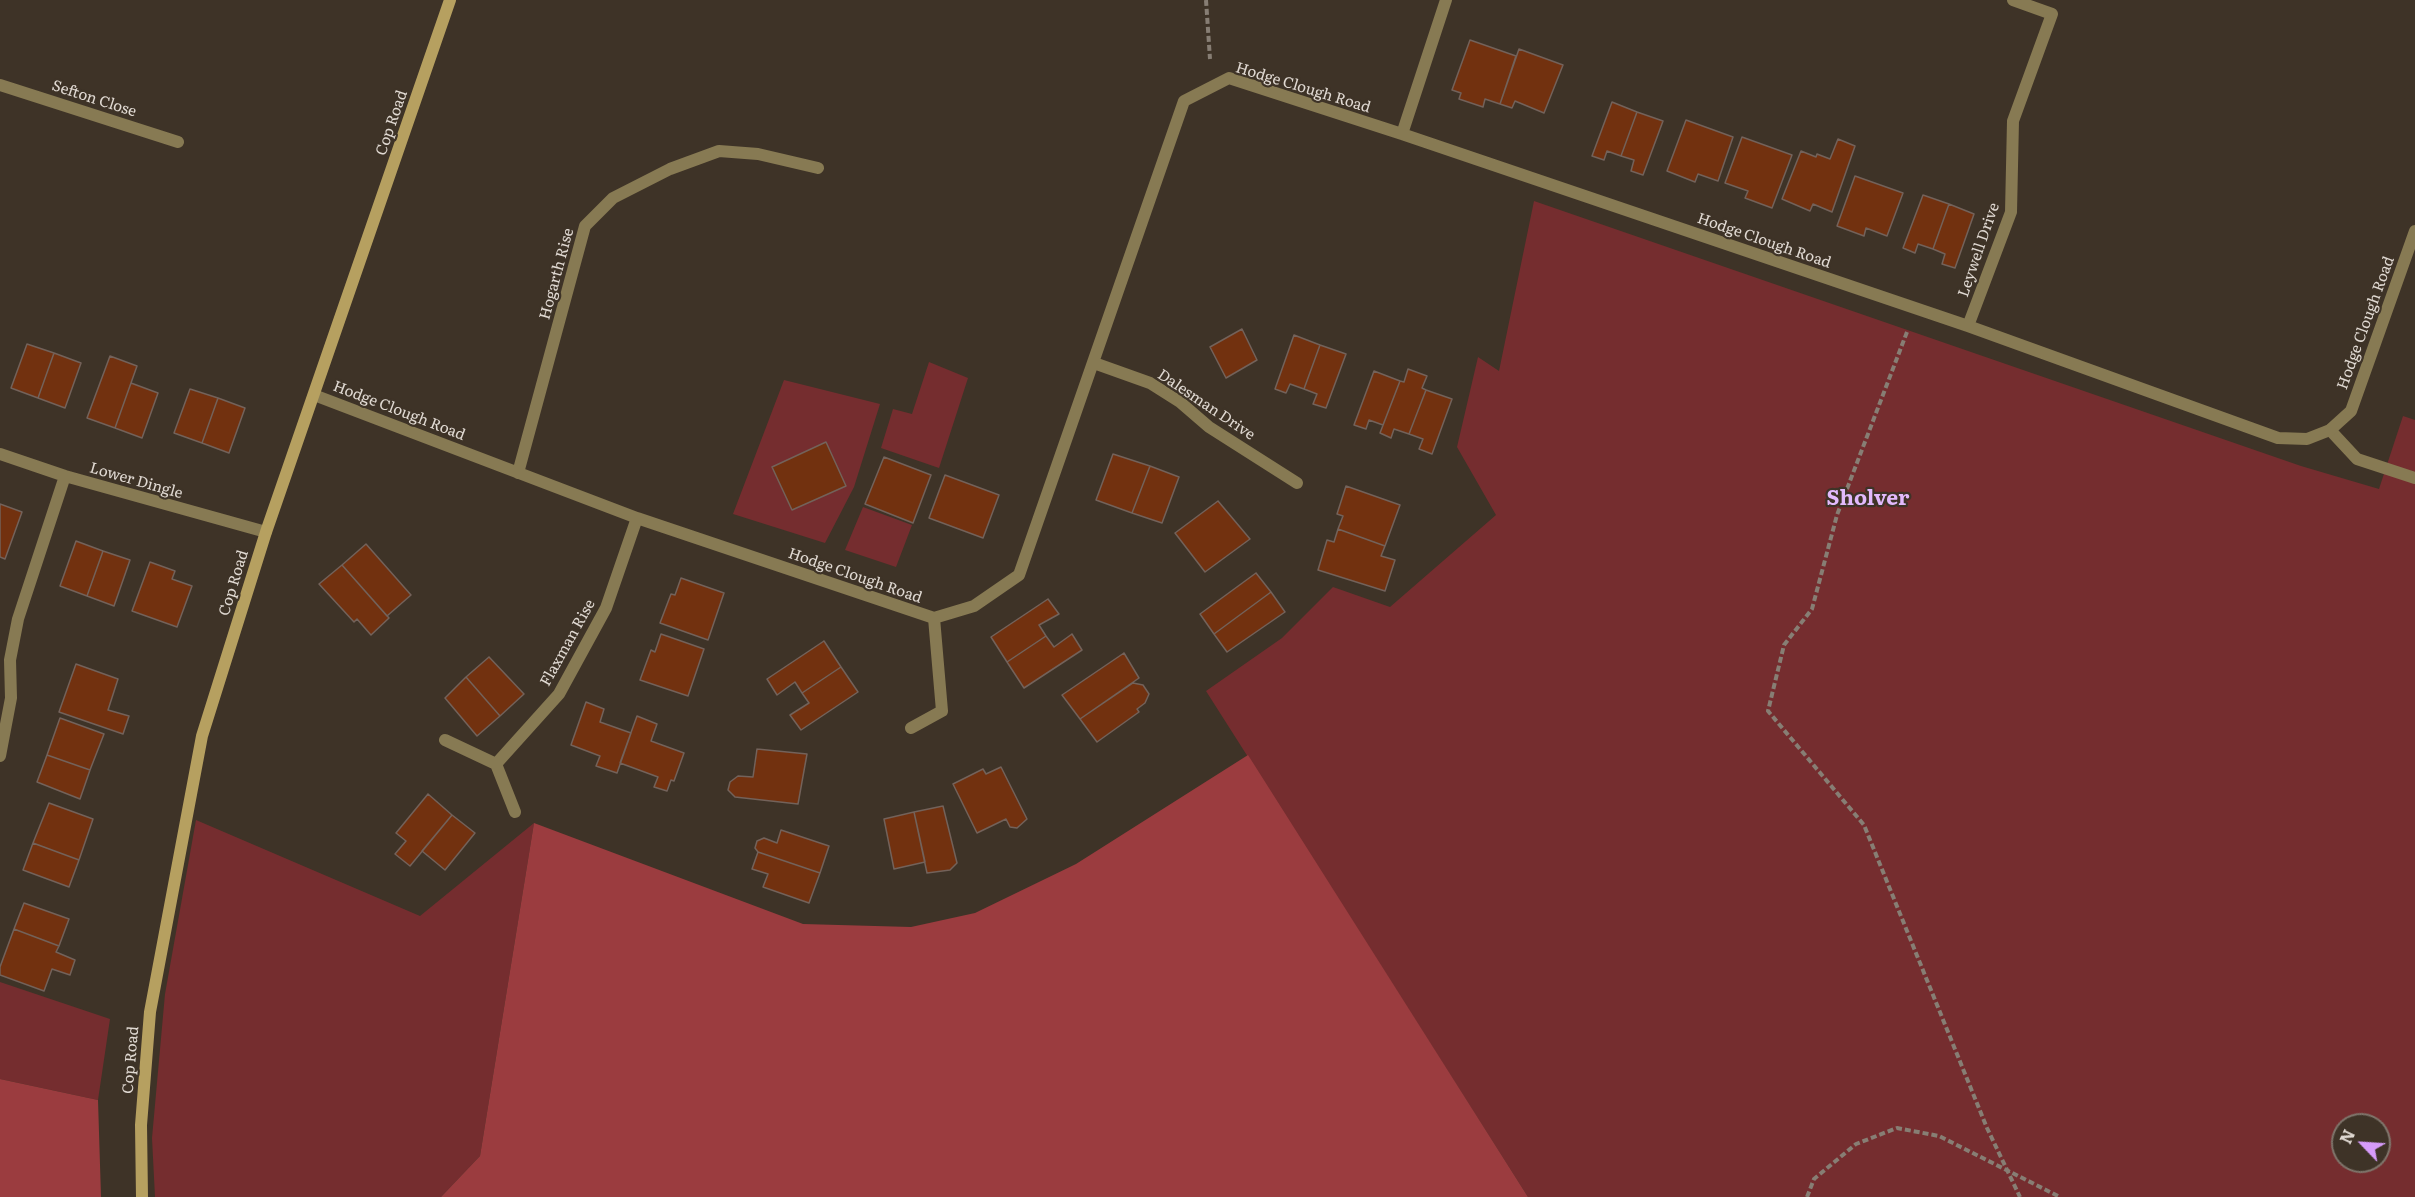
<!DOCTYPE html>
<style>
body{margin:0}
#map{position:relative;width:2415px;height:1197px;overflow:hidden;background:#3e3327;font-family:Literata,serif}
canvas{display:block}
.north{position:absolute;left:2331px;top:1113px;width:60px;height:60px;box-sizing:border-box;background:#3e3327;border:2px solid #7f756b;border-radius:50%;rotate:295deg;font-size:16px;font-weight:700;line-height:24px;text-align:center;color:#e0d9d2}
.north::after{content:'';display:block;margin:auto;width:21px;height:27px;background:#d69bfa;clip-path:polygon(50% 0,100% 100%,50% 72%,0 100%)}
</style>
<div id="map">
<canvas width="2415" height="1197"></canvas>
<div class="north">N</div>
</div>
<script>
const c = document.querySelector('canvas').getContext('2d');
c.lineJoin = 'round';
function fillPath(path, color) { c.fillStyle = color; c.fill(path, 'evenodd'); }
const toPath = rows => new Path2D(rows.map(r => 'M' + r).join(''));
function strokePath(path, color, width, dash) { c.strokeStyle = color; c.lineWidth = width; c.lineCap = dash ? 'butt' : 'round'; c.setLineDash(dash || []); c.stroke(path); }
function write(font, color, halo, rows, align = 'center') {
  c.font = font + ' Literata,serif'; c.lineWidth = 4.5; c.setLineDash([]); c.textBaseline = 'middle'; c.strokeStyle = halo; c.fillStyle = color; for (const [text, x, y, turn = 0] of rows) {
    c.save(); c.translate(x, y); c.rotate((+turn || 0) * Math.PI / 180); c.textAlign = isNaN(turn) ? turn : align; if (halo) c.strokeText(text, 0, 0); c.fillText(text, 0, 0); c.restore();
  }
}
fillPath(toPath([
 [1534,201,2301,466,2379,489,2403,416,2415,420,2415,1197,1528,1197,1206,691,1282,638,1333,587,1390,607,1496,515,1457,447,1478,357,1499,371],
 [2343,1125,2379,1125,2379,1161,2343,1161],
 [929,362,968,378,939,468,881,448,893,409,912,414],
 [784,380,880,404,854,487,825,543,733,514],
 [863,507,912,525,896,567,845,550],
 [196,820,420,916,534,823,480,1156,441,1197,155,1197,152,1138,165,994],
 [0,982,110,1019,98,1100,0,1079]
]), '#752d2f');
fillPath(toPath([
 [1248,755,1528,1197,441,1197,480,1156,534,823,803,924,911,927,975,913,1076,864],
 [0,1079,98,1100,101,1197,0,1197]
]), '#9b3c3f');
const building = toPath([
 [1470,40,1516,56,1500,104,1485,99,1483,107,1459,99,1461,93,1452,90,1470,40],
 [1519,49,1563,65,1544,113,1515,101,1512,108,1500,104,1519,49],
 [1612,102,1637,112,1621,156,1607,151,1604,160,1592,156,1612,102],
 [1637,112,1663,121,1643,175,1631,171,1634,160,1621,156,1637,112],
 [1686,120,1733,137,1718,181,1698,174,1695,182,1667,171,1686,120],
 [1742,137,1792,155,1772,208,1745,198,1748,191,1725,183,1742,137],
 [1838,139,1855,146,1832,212,1813,204,1810,211,1782,199,1801,151,1816,157,1817,154,1830,159,1838,139],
 [1855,176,1903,193,1887,236,1866,228,1864,236,1837,226,1855,176],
 [1923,195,1949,204,1933,249,1918,244,1915,253,1903,248,1923,195],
 [1949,204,1974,214,1955,268,1942,264,1945,254,1933,249,1949,204],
 [1242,329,1257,360,1226,378,1210,347,1242,329],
 [1294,335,1320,345,1304,389,1290,384,1286,393,1275,389,1294,335],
 [27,344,54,353,38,398,11,388,27,344],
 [1320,345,1346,354,1326,408,1313,404,1317,394,1304,389,1320,345],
 [54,353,81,363,65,408,38,398,54,353],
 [110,356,137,366,115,428,87,418,110,356],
 [1408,369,1427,376,1422,388,1426,390,1409,434,1394,429,1391,438,1380,433,1400,381,1404,382,1408,369],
 [1374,371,1400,381,1383,425,1369,420,1366,429,1354,425,1374,371],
 [131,383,158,393,142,438,115,428,131,383],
 [190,389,218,398,202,443,174,433,190,389],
 [1426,390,1452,399,1432,454,1419,449,1423,439,1409,434,1426,390],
 [218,398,245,408,229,453,202,443,218,398],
 [826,442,846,486,792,510,772,467,826,442],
 [1113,454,1150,466,1132,513,1096,500,1113,454],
 [884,457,931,475,913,523,865,504,884,457],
 [1150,466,1179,477,1162,523,1132,513,1150,466],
 [945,475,999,495,983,538,929,518,945,475],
 [1346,486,1400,505,1385,546,1338,529,1343,516,1337,514,1346,486],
 [1218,501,1250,539,1205,572,1175,533,1218,501],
 [0,504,22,512,5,559,0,557,0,504],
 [1338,529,1385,546,1381,556,1395,560,1385,591,1318,570,1327,540,1334,542,1338,529],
 [76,541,103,551,87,596,60,586,76,541],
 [366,544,411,595,387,616,342,565,366,544],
 [103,551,130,560,114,606,87,596,103,551],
 [150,562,175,571,172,579,192,586,177,627,132,611,150,562],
 [342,565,389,618,371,635,357,619,354,622,319,584,342,565],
 [1256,573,1271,592,1214,634,1200,614,1256,573],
 [681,578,724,593,708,640,660,623,671,594,675,595,681,578],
 [1271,592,1285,612,1227,652,1214,634,1271,592],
 [1048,599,1059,614,1039,625,1046,636,1007,662,991,637,1048,599],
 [661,634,704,649,688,696,640,680,651,650,655,652,661,634],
 [1072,634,1082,650,1024,688,1007,662,1046,636,1054,647,1072,634],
 [824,641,841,667,802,693,795,682,777,695,767,679,824,641],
 [1124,653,1139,678,1080,719,1062,695,1124,653],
 [489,657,524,694,500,716,466,677,489,657],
 [76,664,118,679,108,710,129,716,123,734,59,712,76,664],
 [841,667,858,692,801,730,790,715,809,703,802,693,841,667],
 [466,677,500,716,477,736,445,698,466,677],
 [1133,683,1143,685,1149,694,1145,703,1137,709,1139,712,1097,742,1080,719,1133,683],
 [586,702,604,709,600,722,631,733,617,773,596,766,600,756,571,745,586,702],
 [637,716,657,724,651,741,684,753,674,781,671,780,667,791,654,787,658,777,620,763,637,716],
 [60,718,104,734,90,770,47,755,60,718],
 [757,749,807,754,798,804,735,797,728,790,730,782,738,776,753,777,757,749],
 [47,755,90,770,80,799,37,782,47,755],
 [1001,767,1027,819,1017,828,1010,827,1006,819,977,833,953,784,983,769,986,774,1001,767],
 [428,794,452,815,410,866,395,854,406,841,396,833,428,794],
 [49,803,93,819,79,860,33,843,49,803],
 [943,806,957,863,950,870,927,873,914,812,943,806],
 [914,812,925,862,894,869,884,819,914,812],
 [452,815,475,833,445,870,422,851,452,815],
 [781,830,829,846,820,873,758,852,755,848,757,841,764,838,777,843,781,830],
 [33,843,79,860,69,887,23,870,33,843],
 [758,852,820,873,809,903,763,887,768,874,752,869,758,852],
 [24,903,69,919,59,946,14,929,24,903],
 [14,929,59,946,56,952,75,960,70,975,52,969,44,991,0,975,0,967,14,929]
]);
fillPath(building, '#72310f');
strokePath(building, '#73625a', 1.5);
strokePath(toPath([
 [1206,0,1210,59],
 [1907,332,1837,515,1812,609,1784,645,1768,711,1864,825,1987,1128,2020,1197],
 [1807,1197,1814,1179,1856,1144,1897,1128,1939,1136,2060,1197]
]), '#877e74', 4, [6, 3]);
strokePath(toPath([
 [2330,430,2357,459,2415,478]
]), '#877a53', 12);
strokePath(toPath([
 [0,85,178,142],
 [1402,134,1446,0],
 [1968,326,2011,212,2013,121,2052,14,2013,0],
 [1094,363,1150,383,1180,402,1209,427,1297,483],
 [314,395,637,518,934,618,974,606,1019,575,1184,101,1229,78,1402,134,1968,326,2278,438,2307,439,2330,430,2351,411,2415,231],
 [0,454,65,476,266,532],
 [518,473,585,226,613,198,670,169,719,151,758,154,818,168],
 [911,728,942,711,934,618],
 [445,740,496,764,515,812],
 [0,756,11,698,10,660,18,619,65,476],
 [496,764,559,694,606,608,637,518]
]), '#877a53', 12);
strokePath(toPath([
 [142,1197,141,1125,150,1012,202,736,266,532,450,0]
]), '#b6a060', 12);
write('15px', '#e0d9d2', '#3e3327', [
 ["Hodge Clough Road",1303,88,17],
 ["Sefton Close",94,99,18],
 ["Cop Road",392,123,-71],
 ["Hodge Clough Road",1764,241,19],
 ["Leywell Drive",1979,250,-71],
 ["Hogarth Rise",557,274,-75],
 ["Hodge Clough Road",2366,323,-70],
 ["Dalesman Drive",1206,405,34],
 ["Hodge Clough Road",399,411,21],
 ["Lower Dingle",136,481,16],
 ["Hodge Clough Road",855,576,19],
 ["Cop Road",234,583,-73],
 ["Flaxman Rise",568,643,-61],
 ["Cop Road",131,1060,-85]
]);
write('bold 21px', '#e2b9fc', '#3e3327', [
 ["Sholver",1868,499]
]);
</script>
